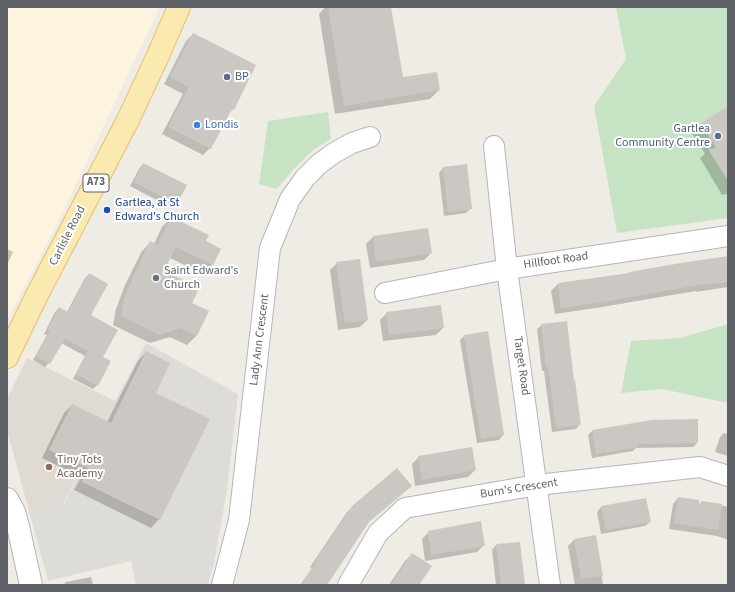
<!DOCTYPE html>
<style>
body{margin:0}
#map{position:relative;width:735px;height:592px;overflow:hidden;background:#efece6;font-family:"Source Sans 3",sans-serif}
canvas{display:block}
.frame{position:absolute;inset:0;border:8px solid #5e6165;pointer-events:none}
</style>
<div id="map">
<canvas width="735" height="592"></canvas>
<div class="frame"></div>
</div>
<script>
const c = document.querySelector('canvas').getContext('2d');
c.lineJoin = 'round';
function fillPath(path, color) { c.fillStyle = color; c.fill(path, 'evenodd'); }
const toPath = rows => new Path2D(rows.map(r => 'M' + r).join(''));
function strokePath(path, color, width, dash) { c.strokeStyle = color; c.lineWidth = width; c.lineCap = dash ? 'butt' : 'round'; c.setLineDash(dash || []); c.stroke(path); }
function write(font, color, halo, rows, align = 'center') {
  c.font = font + ' "Source Sans 3",sans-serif'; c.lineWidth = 4; c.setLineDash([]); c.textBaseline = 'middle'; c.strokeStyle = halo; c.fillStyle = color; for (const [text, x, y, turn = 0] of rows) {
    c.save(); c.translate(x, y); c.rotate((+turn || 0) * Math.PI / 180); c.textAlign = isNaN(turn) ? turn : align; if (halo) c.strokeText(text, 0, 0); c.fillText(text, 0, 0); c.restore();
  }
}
fillPath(toPath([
 [7,7,159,7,155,17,60,218,7,320]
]), '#fcf4de');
fillPath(toPath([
 [146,343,238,394,227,490,214,563,208,585,136,585,131,561,48,581,29,511,64,504,115,401]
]), '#dedcd8');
fillPath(toPath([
 [27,358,115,401,63,504,29,511,7,430,7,399]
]), '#dfdbd4');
fillPath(toPath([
 [616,7,728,7,728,218,617,233,594,106,626,59],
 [328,112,331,139,313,150,293,170,277,189,259,184,268,121],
 [728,324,728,403,662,389,621,393,631,341,680,338]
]), '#c6e4c4');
fillPath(toPath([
 [325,7,390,7,402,78,439,90,430,99,335,114,319,14],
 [193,34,233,109,228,114,210,148,203,155,162,134,183,94,164,84,186,41],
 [728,107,728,194,722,195,700,158,705,154,692,133,701,124],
 [143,164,176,203,172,208,130,186,139,169],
 [443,168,471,208,466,213,444,216,439,173],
 [171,218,205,242,220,249,212,265,203,274,170,258,163,272,191,303,208,312,196,336,187,345,170,337,150,343,113,325,116,309,125,285,142,251,151,242,154,244,162,227],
 [427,229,431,253,424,260,370,268,366,244,373,237],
 [7,249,13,252,7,265],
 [728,257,728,287,696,292,696,291,602,307,555,314,551,291,558,284,628,274,629,273],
 [337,263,367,320,360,327,338,330,330,270],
 [89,274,90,316,102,357,97,385,93,389,73,379,85,356,61,343,49,363,45,367,33,360,47,335,44,334,55,312,59,308,67,312,85,278],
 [387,313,443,328,436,335,383,341,380,320],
 [542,325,573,381,580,424,576,429,552,432,544,371,542,371,537,329],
 [464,336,503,435,499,440,477,443,460,340],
 [146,352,154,393,159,519,151,528,74,490,81,477,42,458,64,413,72,405,107,422,138,361],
 [592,431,697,443,693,447,636,448,633,451,592,458,588,435],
 [724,433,728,434,728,456,715,452,720,437],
 [419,457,475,470,468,477,415,486,412,464],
 [678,498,698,505,702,502,720,505,728,507,728,540,717,536,669,529,673,504],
 [353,507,367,523,326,585,300,585,312,568,310,567,347,512],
 [601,507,650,522,645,526,601,534,597,512],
 [429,532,484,545,477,552,425,561,422,539],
 [595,536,603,585,575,585,568,546,574,540],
 [496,545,524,585,496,585,492,550],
 [412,554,418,585,389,585,405,561],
 [91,577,93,585,63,585,66,582]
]), '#0003');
fillPath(toPath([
 [328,7,391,7,403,77,437,72,440,90,344,106],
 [193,33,256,65,234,110,232,109,211,149,168,127,189,87,170,77],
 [728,106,728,181,708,149,716,148,701,123],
 [143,163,187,185,177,204,134,182],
 [467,164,472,209,448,212,443,167],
 [171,217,209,235,206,241,221,249,213,265,176,247,164,271,185,281,188,286,198,291,192,303,209,311,197,336,180,328,159,335,121,316,124,299,134,275,150,241,158,245],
 [428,228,432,253,376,262,373,236],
 [728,256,728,282,703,285,703,284,609,301,561,308,558,283,629,273,629,272,681,263],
 [360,259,368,320,345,323,336,262],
 [89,273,108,284,91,315,118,330,103,357,111,361,98,386,76,374,88,351,65,339,50,364,36,356,50,331,47,330,59,307,68,312],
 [441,305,444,328,389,335,386,312],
 [567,321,574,380,575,380,581,425,556,428,548,366,546,367,541,324],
 [488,331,504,435,481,439,464,335],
 [146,351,170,363,156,393,210,419,160,520,82,482,88,468,49,450,72,404,111,423],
 [698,419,698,443,638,444,639,447,596,454,592,430,652,420],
 [472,447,476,470,422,480,418,456],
 [397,468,412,486,369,522,327,585,301,585,316,562,315,561,352,506],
 [678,497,699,500,699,506,701,501,722,504,718,530,674,523],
 [646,498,651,522,606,530,601,506],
 [481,521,485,546,431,555,428,531],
 [596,535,603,576,581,579,574,539],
 [520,542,525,585,501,585,496,544],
 [412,553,432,566,419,585,391,585]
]), '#cbc7c2');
const street = toPath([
 [494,146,507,269,550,585],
 [385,293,507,269,728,236],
 [222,585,239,520,270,248,290,199,305,178,319,164,334,153,352,143,370,137],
 [348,585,378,533,405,508,537,485,700,467,728,476]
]);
const secondary = toPath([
 [7,499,14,512,18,526,31,585]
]);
const primary = toPath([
 [7,357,37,295,128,120,156,60,179,7]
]);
strokePath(street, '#b3b6ba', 22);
strokePath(secondary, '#b2b5ba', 24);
strokePath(primary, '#e8be66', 24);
strokePath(street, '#fff', 20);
strokePath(secondary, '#fff', 22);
strokePath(primary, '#faeab0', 22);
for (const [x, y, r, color] of [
 [227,77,4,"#5c6f8a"],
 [197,125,4,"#3f7fe0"],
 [718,136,4,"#5c6f8a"],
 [107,210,4,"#1a4fb4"],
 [156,278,4,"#6b7280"],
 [49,467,4,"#8d6e63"]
]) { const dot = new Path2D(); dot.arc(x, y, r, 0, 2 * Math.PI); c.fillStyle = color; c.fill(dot); strokePath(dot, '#fff', 1.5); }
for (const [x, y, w] of [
 [96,183,26]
]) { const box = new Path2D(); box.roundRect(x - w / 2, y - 9, w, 18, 3); c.fillStyle = '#fff'; c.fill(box); strokePath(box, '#5e6165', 1); }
write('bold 11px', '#5e6165', null, [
 ["A73",96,183]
]);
write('12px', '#4e5e75', '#fff', [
 ["BP",235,77],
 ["Gartlea",710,129,"right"],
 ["Community Centre",710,143,"right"]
], 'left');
write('12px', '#366cbe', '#fff', [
 ["Londis",205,125]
], 'left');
write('12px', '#164399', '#fff', [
 ["Gartlea, at St",115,203],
 ["Edward's Church",115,217]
], 'left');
write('12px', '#5e6165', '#fff', [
 ["Carlisle Road",68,236,-63],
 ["Hillfoot Road",556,261,-8],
 ["Lady Ann Crescent",260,340,-83],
 ["Target Road",521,366,82],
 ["Burn's Crescent",519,489,-9]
]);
write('12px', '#5b616d', '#fff', [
 ["Saint Edward's",164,271],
 ["Church",164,285]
], 'left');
write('12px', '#785e54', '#fff', [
 ["Tiny Tots",57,460],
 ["Academy",57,474]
], 'left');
</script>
